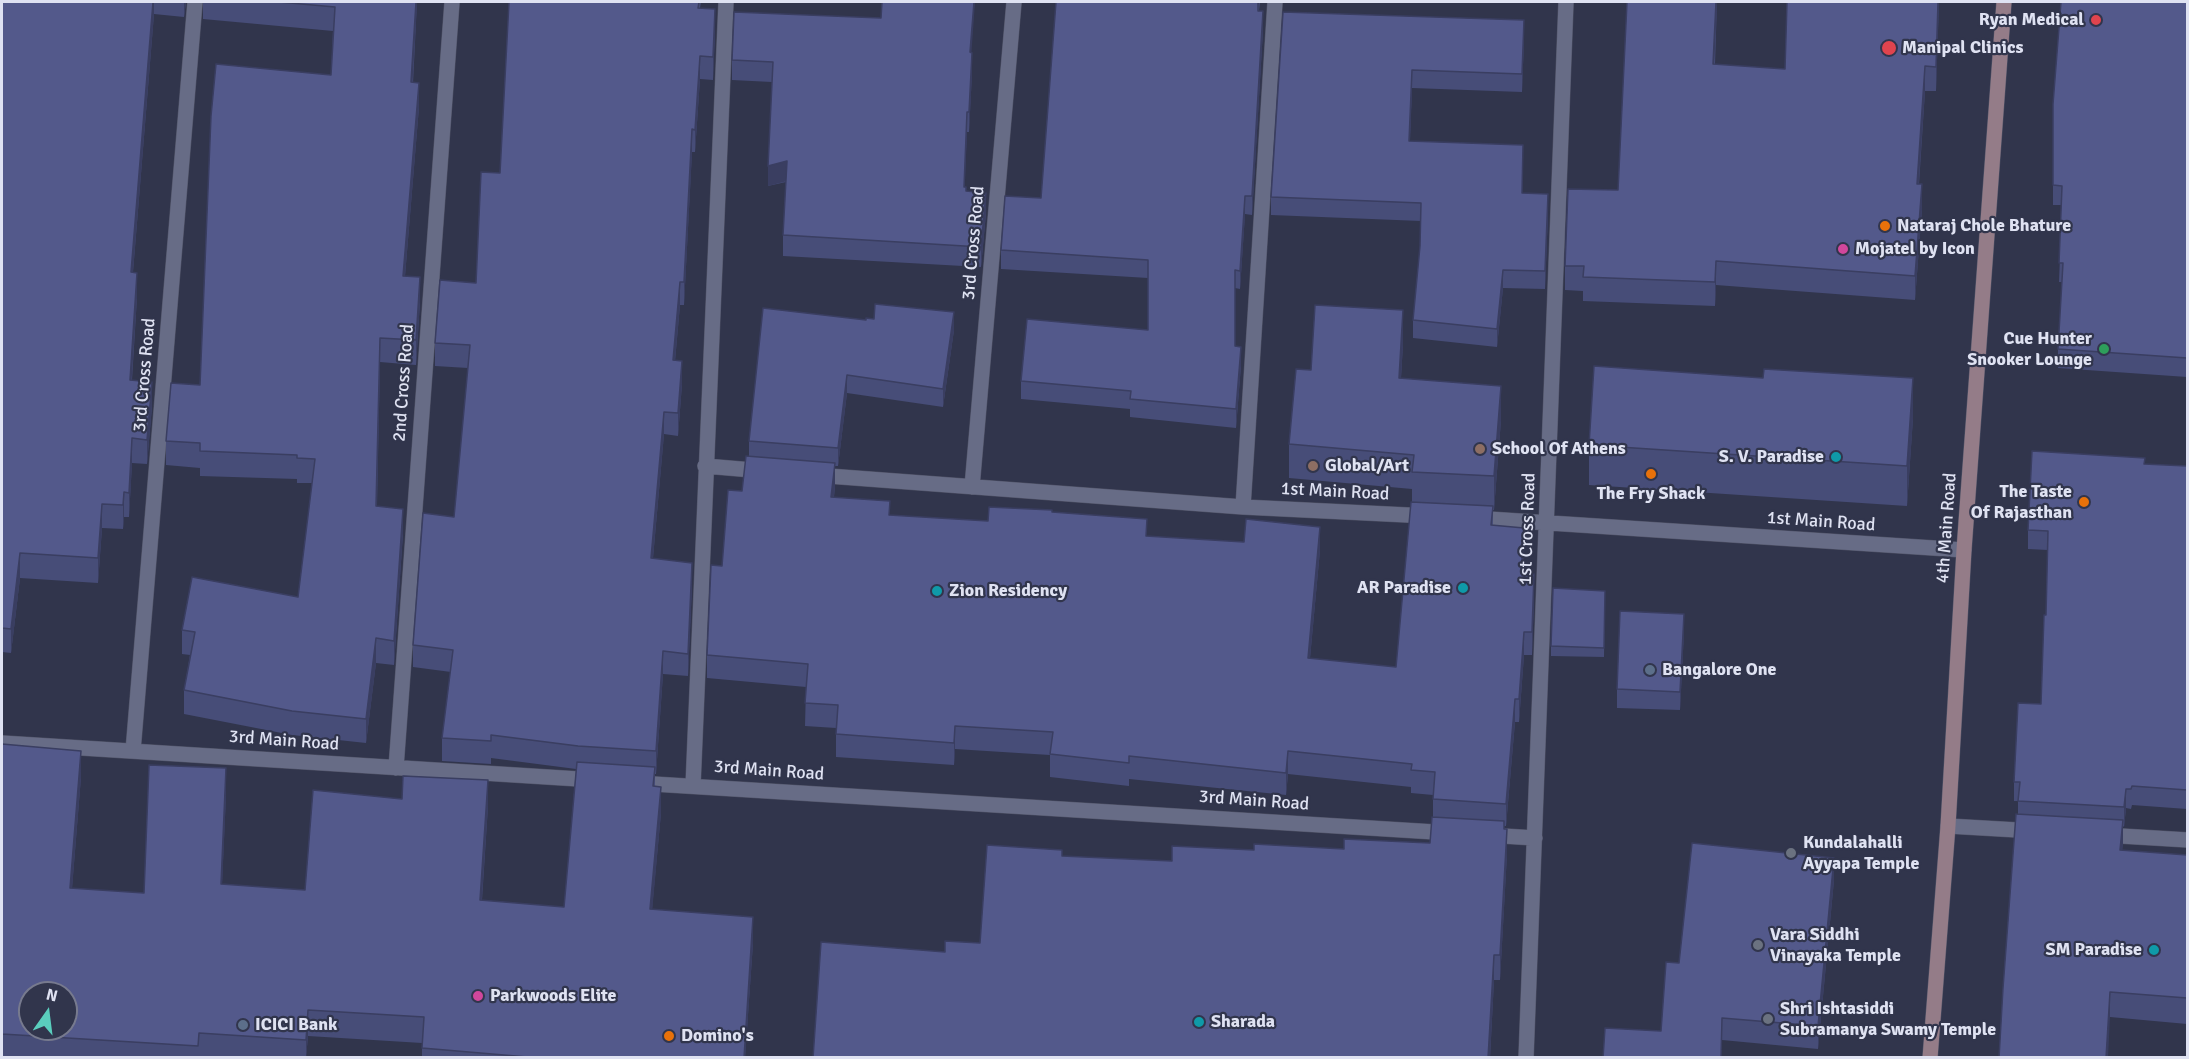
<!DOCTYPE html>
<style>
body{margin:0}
#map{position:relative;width:2189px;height:1059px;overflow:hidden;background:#31354c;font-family:Signika,sans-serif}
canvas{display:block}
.frame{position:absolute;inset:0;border:3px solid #dfe2f2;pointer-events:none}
.north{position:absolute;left:18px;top:981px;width:60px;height:60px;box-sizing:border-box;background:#31354c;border:2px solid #777a8e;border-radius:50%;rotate:14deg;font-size:16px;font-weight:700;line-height:24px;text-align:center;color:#dfe2f2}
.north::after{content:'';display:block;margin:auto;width:21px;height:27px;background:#5acebd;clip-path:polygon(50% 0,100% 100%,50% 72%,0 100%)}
</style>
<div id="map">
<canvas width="2189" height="1059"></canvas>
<div class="frame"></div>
<div class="north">N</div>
</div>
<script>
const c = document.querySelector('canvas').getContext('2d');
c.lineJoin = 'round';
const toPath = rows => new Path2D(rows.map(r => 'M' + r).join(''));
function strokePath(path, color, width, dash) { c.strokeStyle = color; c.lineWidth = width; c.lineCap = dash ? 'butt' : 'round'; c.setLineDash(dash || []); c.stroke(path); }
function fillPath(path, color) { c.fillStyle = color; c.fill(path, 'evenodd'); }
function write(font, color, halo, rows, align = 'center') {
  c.font = font + ' Signika,sans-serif'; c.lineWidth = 4.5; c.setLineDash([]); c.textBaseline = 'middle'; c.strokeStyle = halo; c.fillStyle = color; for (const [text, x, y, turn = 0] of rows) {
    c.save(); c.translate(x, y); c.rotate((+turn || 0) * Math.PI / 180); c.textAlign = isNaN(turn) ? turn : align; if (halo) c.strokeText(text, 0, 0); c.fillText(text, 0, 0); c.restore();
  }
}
const street = toPath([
 [705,466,764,471],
 [815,475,1243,507,1428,516],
 [972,487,1014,2],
 [1243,507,1275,2],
 [1473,518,1964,550],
 [2,743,595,780],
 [133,751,195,2],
 [396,768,452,2],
 [637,783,1451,833],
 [693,786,726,2],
 [1948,826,2035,831],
 [1487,835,1535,838],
 [2104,835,2188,840],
 [1526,1058,1566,2]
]);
const secondary = toPath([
 [1930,1058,1948,826,1964,550,2004,2]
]);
strokePath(street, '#505367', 16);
strokePath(secondary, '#505367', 16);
strokePath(street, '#676c86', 15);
strokePath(secondary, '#947c88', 15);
fillPath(toPath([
 [2,2,186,2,184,17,154,14,133,272,137,297,132,380,152,406,147,464,132,463,129,517,124,517,123,529,102,528,98,583,20,578,11,653,2,652],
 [203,2,417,2,413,83,419,107,405,276,420,301,416,365,380,362,377,506,403,533,394,665,376,663,366,743,292,735,184,714,184,690,190,655,182,654,182,630,298,597,312,483,297,483,297,479,200,476,200,468,166,465,166,441,200,385,331,75,333,31,203,19],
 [509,2,701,2,700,8,715,31,713,80,700,79,695,152,692,152,684,305,680,305,675,361,682,384,678,436,664,434,653,558,692,585,688,676,663,674,656,774,655,774,655,786,661,813,652,909,753,943,745,1058,422,1058,422,1043,308,1036,306,1058,2,1058,2,744,81,777,72,888,144,893,226,795,222,884,305,890,402,799,488,806,482,900,564,907,576,769,491,758,491,764,442,761,442,738,451,672,413,667,413,645,454,517,468,368,435,366,435,343,476,283,500,173],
 [1260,2,1259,11,1263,30,1252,215,1245,214,1240,289,1235,288,1235,346,1241,365,1236,428,1130,417,1130,409,1021,399,1021,381,1148,330,1148,278,1001,269,1001,250,1041,198],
 [1717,2,1715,64,1785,69,1939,2,1936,91,1925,91,1919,184,1922,209,1915,300,1716,285,1715,306,1583,301,1583,291,1565,290,1565,266,1618,190],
 [2187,2,2187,377,2058,368,2058,349,2062,282,2059,282,2062,205,2053,205,2053,104],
 [1283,12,1524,38,1522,92,1412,88,1410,141,1523,164,1522,193,1548,212,1545,289,1503,288,1497,347,1413,338,1413,320,1420,246,1421,221,1271,215,1271,197],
 [971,52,972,73,969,132,967,132,964,187,966,191,986,213,981,267,783,256,783,235,786,182,768,186,772,82,732,80,732,60],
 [763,308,954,330,943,407,847,393,838,466,835,466,835,486,834,497,890,515,988,521,1052,512,1147,536,1320,550,1310,658,1396,667,1412,502,1412,489,1289,478,1289,444,1311,370,1403,344,1401,378,1501,420,1494,510,1493,510,1493,526,1524,551,1522,573,1534,597,1532,655,1524,655,1519,722,1515,722,1506,826,1504,826,1507,854,1500,980,1494,980,1490,1058,813,1058,945,952,980,943,1062,856,1172,861,1254,850,1344,849,1430,843,1433,817,1433,795,1411,793,1411,787,1288,774,1286,795,1129,779,1129,786,1050,777,1050,755,955,749,954,765,836,757,836,728,805,726,806,687,707,678,707,655,722,566,742,491,749,456,749,441],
 [1913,418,1907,506,1589,485,1589,445],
 [2145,464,2187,466,2187,809,2132,805,2131,809,2126,808,2124,827,2123,826,2122,850,2187,855,2187,1024,2110,1017,2018,814,2018,801,2014,801,2014,782,2041,704,2046,615,2048,550,2028,549,2028,530],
 [1605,591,1604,657,1551,656,1551,646],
 [1684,632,1680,710,1617,708,1617,689],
 [1834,880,1818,1049,1722,1040,1661,1031,1679,963]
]), '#474d78');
fillPath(toPath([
 [153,2,154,2,154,14,131,296,131,272],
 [184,2,186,2,184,17],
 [416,2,417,2,411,107,411,82],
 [974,2,975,2,970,73,970,52],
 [1716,2,1717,2,1713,88,1713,64],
 [1938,2,1939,2,1936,91,1936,67],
 [715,9,715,31,713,80,713,57],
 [1263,11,1263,30,1252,215,1252,196],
 [1524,20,1524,38,1522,92,1522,74],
 [972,53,972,73,969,132,969,112],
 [700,56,700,79,695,152,695,130],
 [1925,66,1925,91,1917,208,1917,184],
 [1412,70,1412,88,1409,159,1409,141],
 [419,83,419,107,403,300,403,276],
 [967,112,967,132,964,207,964,187],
 [692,129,692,152,684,305,684,282],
 [787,161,787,181,768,186,768,166],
 [1922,184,1922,209,1915,300,1915,276],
 [986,193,986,213,981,267,981,247],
 [1548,194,1548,212,1545,289,1545,271],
 [1245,196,1245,214,1240,289,1240,271],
 [1716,261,1716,285,1715,306,1715,282],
 [1503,270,1503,288,1497,347,1497,329],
 [137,273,137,297,130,404,130,380],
 [420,277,420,301,416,365,416,340],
 [680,282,680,305,673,383,673,360],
 [1403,310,1403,344,1399,412,1399,378],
 [954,312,954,330,943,407,943,389],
 [380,338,380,362,376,530,376,506],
 [1241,347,1241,365,1236,428,1236,409],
 [682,361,682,384,678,436,678,413],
 [847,375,847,393,838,466,838,448],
 [1913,378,1913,418,1907,506,1907,466],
 [152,382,152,406,147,464,147,440],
 [1501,386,1501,420,1494,510,1494,476],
 [664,412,664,434,651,580,651,558],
 [132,438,132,463,129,517,129,493],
 [835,463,835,486,831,520,831,497],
 [124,492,124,517,123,529,123,505],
 [102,504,102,528,98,583,98,558],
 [403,509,403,533,394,665,394,641],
 [1320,527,1320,550,1308,680,1308,658],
 [1524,528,1524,551,1521,596,1521,573],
 [20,553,20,578,11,653,11,629],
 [692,563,692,585,688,676,688,654],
 [1534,574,1534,597,1532,655,1532,632],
 [1684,614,1684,632,1680,710,1680,692],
 [1524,632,1524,655,1519,722,1519,699],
 [376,638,376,663,366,743,366,719],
 [663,651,663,674,656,774,656,751],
 [1515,699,1515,722,1506,826,1506,804],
 [955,726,955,749,954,765,954,743],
 [81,751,81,777,70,914,70,888],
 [1288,751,1288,774,1286,795,1286,773],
 [226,768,226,795,221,911,221,884],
 [488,780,488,806,480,926,480,900],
 [661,787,661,813,650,935,650,909],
 [2126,789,2126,808,2124,827,2124,807],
 [2123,820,2123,846,2120,876,2120,850],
 [1507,829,1507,854,1500,980,1500,955],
 [1834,858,1834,880,1818,1049,1818,1026],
 [753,917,753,943,745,1058,744,1058],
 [1494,955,1494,980,1490,1058,1488,1058],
 [2110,992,2110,1017,2108,1058,2106,1058],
 [308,1010,308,1036,306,1058,306,1040]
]), '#3a3e61');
const building = toPath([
 [2,2,153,2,131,272,137,273,130,380,152,382,147,440,132,438,129,493,124,492,123,505,102,504,98,558,20,553,11,629,2,628,2,2],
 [279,2,416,2,411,82,419,83,403,276,420,277,416,340,380,338,376,506,403,509,394,641,376,638,366,719,292,711,184,690,195,632,182,630,192,577,298,597,315,459,297,458,297,455,200,451,200,443,166,441,171,383,200,385,211,116,216,64,331,75,335,7,279,2],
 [509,2,699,2,698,8,715,9,713,57,700,56,695,130,692,129,684,282,680,282,673,360,682,361,678,413,664,412,651,558,692,563,688,654,663,651,656,751,578,746,491,735,491,741,442,738,453,650,413,645,423,513,454,517,470,345,435,343,440,280,476,283,481,172,500,173,509,2],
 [882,2,974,2,970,52,972,53,969,112,967,112,964,187,966,187,966,191,986,193,981,247,783,235,787,161,768,166,773,62,732,60,734,12,881,18,882,2],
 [1056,2,1258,2,1258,11,1263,11,1252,196,1245,196,1240,271,1235,270,1235,346,1241,347,1236,409,1130,399,1131,391,1021,381,1027,319,1148,330,1148,260,1001,250,1005,196,1041,198,1056,2],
 [1627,2,1716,2,1713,64,1785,69,1787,2,1938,2,1936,67,1925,66,1917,184,1922,184,1915,276,1716,261,1715,282,1583,277,1584,266,1565,266,1568,189,1618,190,1627,2],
 [2061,2,2187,2,2187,358,2058,349,2063,263,2059,263,2062,186,2053,185,2053,104,2061,2],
 [1283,12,1524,20,1522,74,1412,70,1409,141,1523,145,1522,193,1548,194,1545,271,1503,270,1497,329,1413,320,1420,246,1421,203,1271,197,1283,12],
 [875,304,954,312,943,389,847,375,838,448,749,441,763,308,866,320,866,318,874,319,875,304],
 [1315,305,1403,310,1399,378,1501,386,1494,476,1412,472,1414,455,1289,444,1296,369,1311,370,1315,305],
 [1594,366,1763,378,1764,369,1913,378,1907,466,1589,445,1594,366],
 [2032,451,2145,458,2144,464,2187,466,2187,790,2132,786,2131,789,2126,789,2124,807,2018,801,2020,782,2014,782,2018,703,2041,704,2044,615,2046,615,2048,531,2028,530,2032,451],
 [746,456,835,463,831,497,890,501,889,515,988,521,989,507,1052,510,1052,512,1147,519,1146,536,1244,542,1246,519,1320,527,1308,658,1396,667,1411,502,1493,506,1491,525,1524,528,1521,573,1534,574,1532,632,1524,632,1519,699,1515,699,1506,804,1433,799,1435,772,1411,770,1412,764,1288,751,1286,773,1129,756,1129,763,1050,754,1053,732,955,726,954,743,836,734,838,705,805,703,808,664,707,655,711,565,722,566,728,490,742,491,746,456],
 [1553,588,1605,591,1604,648,1551,646,1553,588],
 [1620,611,1684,614,1680,692,1617,689,1620,611],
 [2,744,81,751,70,888,144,893,149,765,226,768,221,884,305,890,313,790,402,799,403,776,488,780,480,900,564,907,577,762,655,767,653,786,661,787,650,909,753,917,744,1058,539,1058,422,1048,424,1017,308,1010,306,1040,199,1033,198,1046,2,1034,2,744],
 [30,993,66,993,66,1029,30,1029,30,993],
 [2016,814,2123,820,2120,850,2187,855,2187,998,2110,992,2106,1058,1999,1058,2003,988,2016,814],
 [1432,817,1504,821,1504,829,1507,829,1500,955,1494,955,1488,1058,813,1058,821,942,945,952,945,941,980,943,987,845,1062,850,1062,856,1172,861,1172,846,1254,850,1254,844,1344,849,1344,839,1430,843,1432,817],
 [1692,843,1834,858,1818,1026,1722,1018,1721,1058,1603,1058,1605,1028,1661,1031,1666,962,1679,963,1692,843]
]);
fillPath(building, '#53598b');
strokePath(building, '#3a3e61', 1.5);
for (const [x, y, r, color] of [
 [2096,20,6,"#e0444e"],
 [1889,48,8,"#e0444e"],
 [1885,226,6,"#e8710a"],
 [1843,249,6,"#d1479c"],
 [2104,349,6,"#2e9e5b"],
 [1480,449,6,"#8d6e63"],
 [1836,457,6,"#0f9aa8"],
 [1313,466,6,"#8d6e63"],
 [1651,474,6,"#e8710a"],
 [2084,502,6,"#e8710a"],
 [1463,588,6,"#0f9aa8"],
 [937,591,6,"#0f9aa8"],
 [1650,670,6,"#5c6f8a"],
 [1791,853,6,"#6b7280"],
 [1758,945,6,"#6b7280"],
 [2154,950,6,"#0f9aa8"],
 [478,996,6,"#d1479c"],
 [1768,1019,6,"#6b7280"],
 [1199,1022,6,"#0f9aa8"],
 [243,1025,6,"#5c6f8a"],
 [669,1036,6,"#e8710a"]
]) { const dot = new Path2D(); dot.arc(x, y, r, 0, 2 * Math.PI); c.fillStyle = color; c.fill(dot); strokePath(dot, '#31354c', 2); }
write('bold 18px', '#dfe2f2', '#31354c', [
 ["Ryan Medical",2084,20,"right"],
 ["Manipal Clinics",1902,48],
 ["Nataraj Chole Bhature",1897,226],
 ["Mojatel by Icon",1855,249],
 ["Cue Hunter",2092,339,"right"],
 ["Snooker Lounge",2092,360,"right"],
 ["School Of Athens",1492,449],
 ["S. V. Paradise",1824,457,"right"],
 ["Global/Art",1325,466],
 ["The Taste",2072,492,"right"],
 ["Of Rajasthan",2072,513,"right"],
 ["The Fry Shack",1651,494,"center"],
 ["AR Paradise",1451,588,"right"],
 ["Zion Residency",949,591],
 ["Bangalore One",1662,670],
 ["Kundalahalli",1803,843],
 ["Ayyapa Temple",1803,864],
 ["Vara Siddhi",1770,935],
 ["Vinayaka Temple",1770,956],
 ["SM Paradise",2142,950,"right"],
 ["Parkwoods Elite",490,996],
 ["Shri Ishtasiddi",1780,1009],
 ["Subramanya Swamy Temple",1780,1030],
 ["Sharada",1211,1022],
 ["ICICI Bank",255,1025],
 ["Domino's",681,1036]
], 'left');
write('18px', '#dfe2f2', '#31354c', [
 ["3rd Cross Road",974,243,-85],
 ["3rd Cross Road",145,375,-85],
 ["2nd Cross Road",404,383,-86],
 ["1st Main Road",1335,492,3],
 ["1st Main Road",1821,522,4],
 ["4th Main Road",1947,528,-86],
 ["1st Cross Road",1528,529,-88],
 ["3rd Main Road",284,741,4],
 ["3rd Main Road",769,771,4],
 ["3rd Main Road",1254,801,4]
]);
</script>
